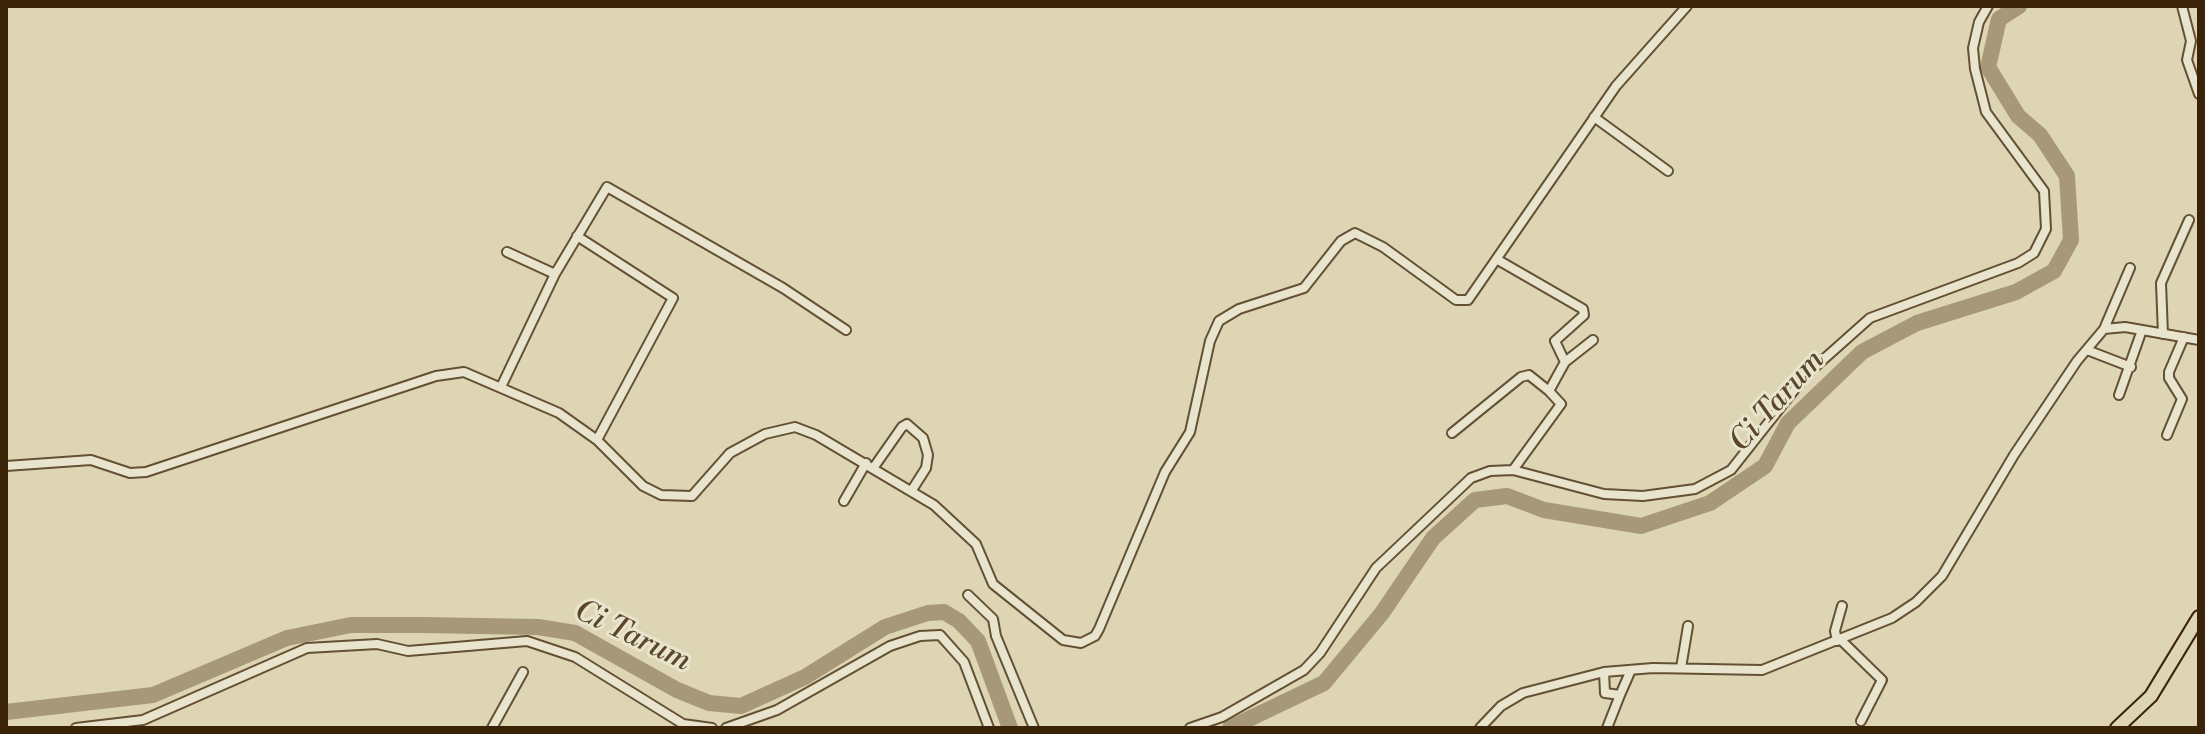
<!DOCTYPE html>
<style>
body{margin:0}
#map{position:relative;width:2205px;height:734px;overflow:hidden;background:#ddd5b4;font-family:"Libre Bodoni",serif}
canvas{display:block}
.frame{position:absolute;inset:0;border:8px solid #3b2307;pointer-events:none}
</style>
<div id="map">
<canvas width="2205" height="734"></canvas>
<div class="frame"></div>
</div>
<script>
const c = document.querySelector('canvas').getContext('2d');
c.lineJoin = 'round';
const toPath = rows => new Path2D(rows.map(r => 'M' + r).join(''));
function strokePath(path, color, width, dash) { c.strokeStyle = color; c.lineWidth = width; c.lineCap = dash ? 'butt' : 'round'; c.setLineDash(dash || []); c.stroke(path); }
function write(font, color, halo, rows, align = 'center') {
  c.font = font + ' "Libre Bodoni",serif'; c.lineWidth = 6; c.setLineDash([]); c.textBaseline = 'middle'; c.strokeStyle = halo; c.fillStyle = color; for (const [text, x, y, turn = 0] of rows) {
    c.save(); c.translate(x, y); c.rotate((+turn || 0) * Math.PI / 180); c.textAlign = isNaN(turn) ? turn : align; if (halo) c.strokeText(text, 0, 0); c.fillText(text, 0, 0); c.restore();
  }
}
strokePath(toPath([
 [6,712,153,695,287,638,351,625,421,625,538,627,575,633,677,690,709,703,741,706,805,677,885,627,928,613,944,612,959,621,978,641,1010,728],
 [1230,728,1324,683,1382,613,1433,538,1475,500,1507,496,1544,510,1641,526,1710,503,1765,466,1788,423,1862,352,1917,323,2016,292,2054,271,2071,240,2067,176,2040,135,2018,116,1988,67,1999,19,2019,6]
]), '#a69879', 16);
const street = toPath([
 [2182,6,2191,41,2187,60,2199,94],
 [1594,117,1668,171],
 [577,236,673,298,597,440],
 [507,252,555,274],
 [2104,329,2130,268],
 [2163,334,2161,283,2189,220],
 [2087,350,2131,367],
 [1565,362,1593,340],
 [501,387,555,274,607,187,783,288,846,330],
 [2119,395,2142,330],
 [1452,433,1521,377,1529,375,1549,391,1565,362,1555,341,1584,315,1583,309,1498,260],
 [2167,435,2182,399,2169,378,2169,372,2184,337],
 [6,466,91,460,130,473,146,472,436,376,464,372,559,413,597,440,643,486,661,495,692,496,730,453,765,434,795,427,816,435,934,505,976,544,993,584,1063,640,1081,643,1095,636,1099,629,1165,472,1190,432,1210,341,1219,321,1239,309,1304,288,1341,241,1355,233,1383,247,1456,300,1468,300,1616,86,1687,6],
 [874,467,902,427,907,424,923,438,928,455,926,468,912,490],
 [1513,470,1561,404,1549,391],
 [844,501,866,463],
 [968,595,993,619,996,636,1034,728],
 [1841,640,1882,680,1861,721],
 [1837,641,1835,631,1842,606],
 [1681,668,1688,626],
 [1604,672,1605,693,1620,695,1631,670],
 [76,728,143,720,307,648,377,644,408,651,527,641,575,657,683,724,712,728],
 [492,728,523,672],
 [726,728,777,710,890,646,920,636,940,635,964,662,989,728],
 [1190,728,1222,717,1304,670,1320,653,1376,568,1471,478,1490,471,1513,470,1604,494,1643,496,1695,489,1731,470,1806,375,1870,318,2018,263,2034,253,2046,229,2044,191,1986,112,1975,69,1973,48,1979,22,1988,6],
 [1480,728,1501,706,1523,693,1604,672,1653,668,1762,670,1892,618,1916,602,1942,576,2014,455,2077,361,2104,329,2125,327,2199,340],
 [1607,728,1620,695]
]);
const primary = toPath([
 [2117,728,2151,696,2199,617]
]);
strokePath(street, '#645032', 12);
strokePath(primary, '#3b2307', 16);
strokePath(street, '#e9e4ce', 8);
strokePath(primary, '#ddd5b4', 12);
write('italic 30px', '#5b4629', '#e9e4ce', [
 ["Ci Tarum",1778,402,-48],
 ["Ci Tarum",632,637,26]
]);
</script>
